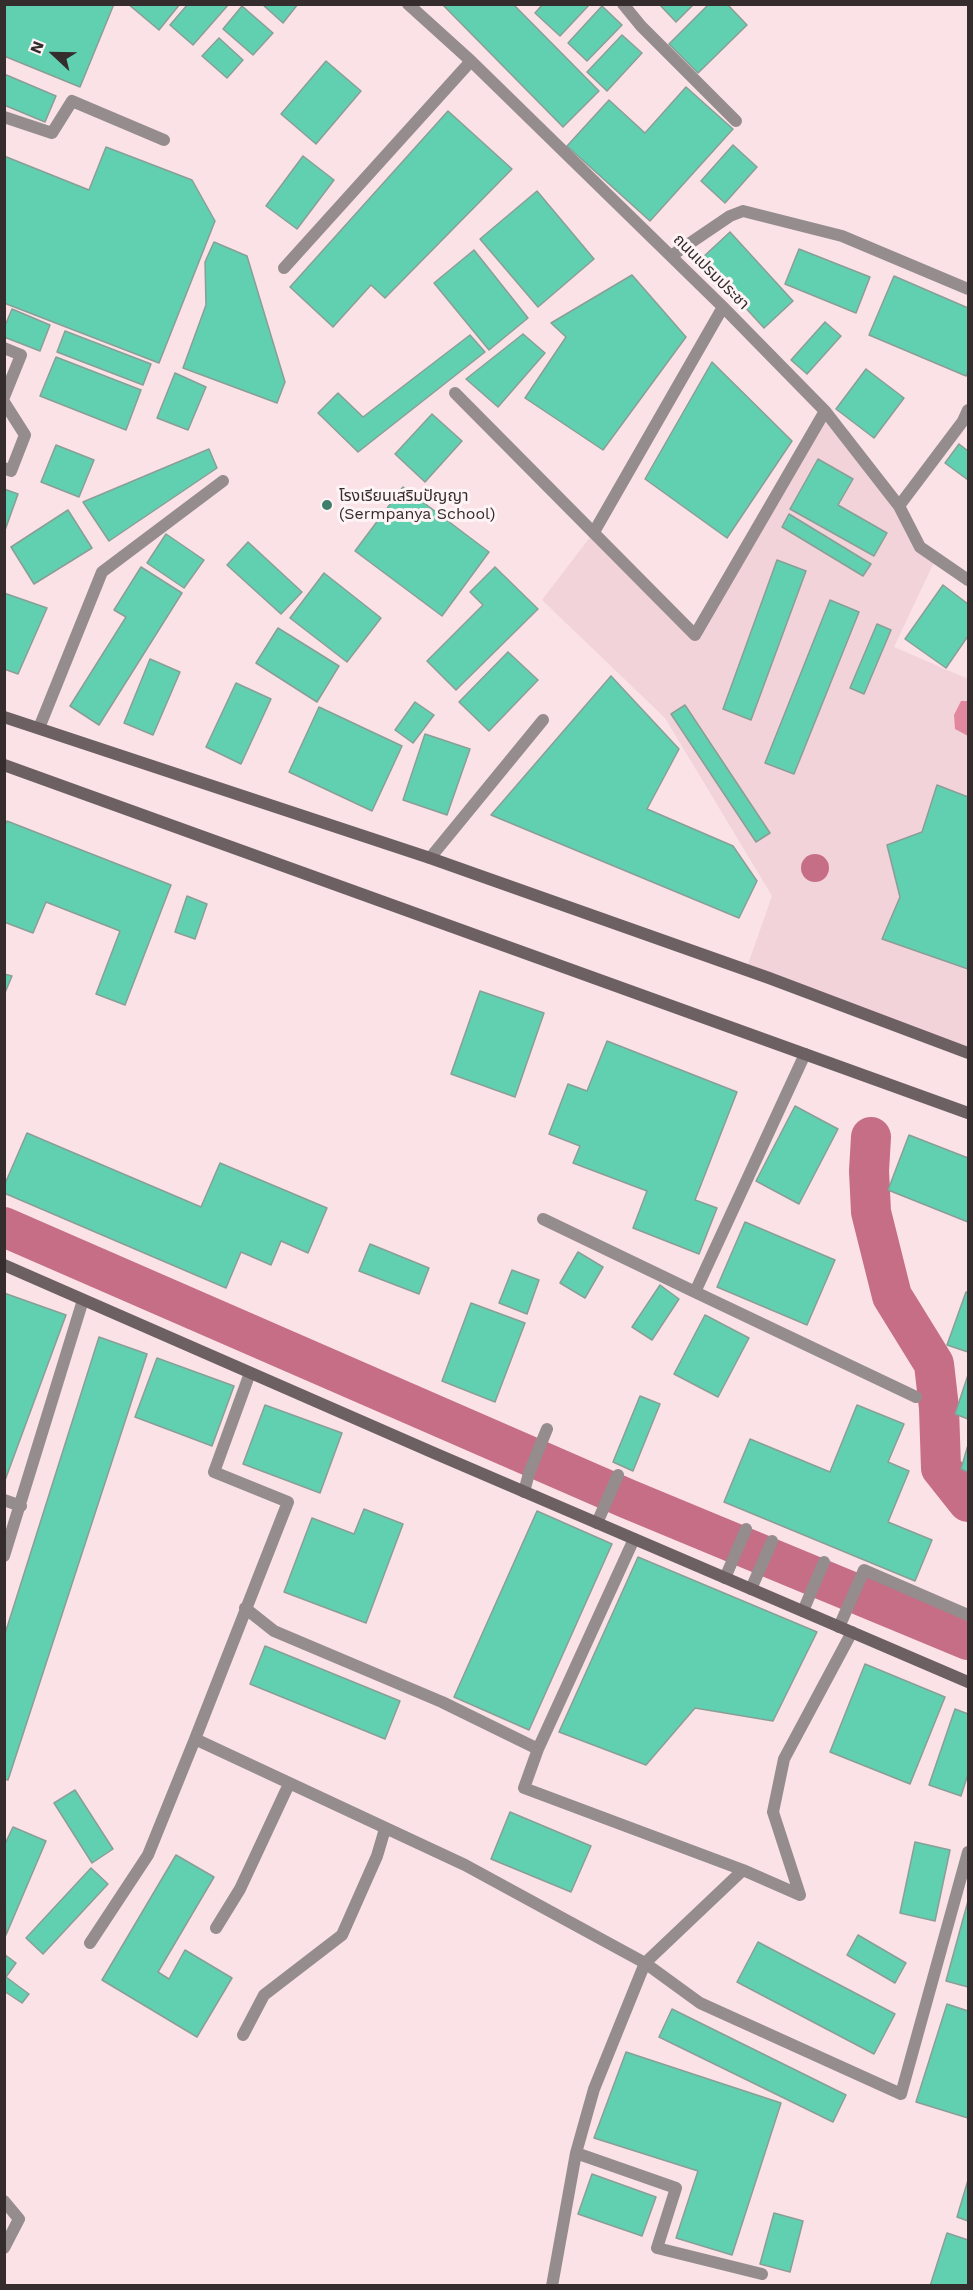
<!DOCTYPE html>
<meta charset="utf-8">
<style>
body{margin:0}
#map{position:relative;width:973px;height:2290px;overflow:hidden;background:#fae2e7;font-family:"Work Sans",sans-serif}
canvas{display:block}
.frame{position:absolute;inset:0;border:6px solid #352c2e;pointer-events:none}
.north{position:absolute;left:24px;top:24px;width:60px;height:60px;-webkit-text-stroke:4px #fef4f6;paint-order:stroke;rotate:292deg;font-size:16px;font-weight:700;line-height:24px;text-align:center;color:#352c2e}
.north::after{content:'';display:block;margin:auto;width:21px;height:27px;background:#352c2e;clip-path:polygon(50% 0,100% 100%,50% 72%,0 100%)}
</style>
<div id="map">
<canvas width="973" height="2290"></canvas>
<div class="frame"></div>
<div class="north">N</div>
</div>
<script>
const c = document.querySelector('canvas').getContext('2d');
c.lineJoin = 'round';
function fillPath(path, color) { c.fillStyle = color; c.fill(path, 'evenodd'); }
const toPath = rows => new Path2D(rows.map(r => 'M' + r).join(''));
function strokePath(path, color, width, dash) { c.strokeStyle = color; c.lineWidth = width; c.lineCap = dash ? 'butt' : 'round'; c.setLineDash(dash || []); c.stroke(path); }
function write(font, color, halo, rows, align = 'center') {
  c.font = font + ' "Work Sans","Noto Sans Thai",sans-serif'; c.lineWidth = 6; c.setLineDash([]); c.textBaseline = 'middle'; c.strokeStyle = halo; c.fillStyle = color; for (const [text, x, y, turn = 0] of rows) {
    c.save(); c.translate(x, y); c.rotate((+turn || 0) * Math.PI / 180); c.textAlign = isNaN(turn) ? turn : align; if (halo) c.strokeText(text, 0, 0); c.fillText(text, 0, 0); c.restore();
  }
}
fillPath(toPath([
 [825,411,920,547,936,558,894,647,968,679,968,1053,746,970,772,896,665,718,542,600,594,532,694,634]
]), '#f3d3da');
fillPath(toPath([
 [961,701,968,701,968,736,955,729,954,715]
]), '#e1889f');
fillPath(toPath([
 '801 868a14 14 0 1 1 28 0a14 14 0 1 1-28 0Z'
]), '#c66e86');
strokePath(toPath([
 [871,1137,869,1171,871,1212,892,1296,934,1364,939,1408,941,1468,968,1502],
 [4,1227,628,1499,968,1640]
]), '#c66e86', 40);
const building = toPath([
 [4,4,114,4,80,87,4,56,4,4],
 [128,4,180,4,159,30,128,4],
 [188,4,229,4,193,45,170,25,188,4],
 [262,4,298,4,283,23,262,4],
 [442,4,513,4,599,91,563,127,442,4],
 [543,4,590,4,560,36,535,13,543,4],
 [659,4,694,4,676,22,659,4],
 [709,4,727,4,747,25,698,73,669,44,709,4],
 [242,6,273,33,253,55,223,29,242,6],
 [602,6,622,25,587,61,568,43,602,6],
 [622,35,642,53,607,91,587,72,622,35],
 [219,38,243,60,227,78,202,56,219,38],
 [326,61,361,91,316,144,281,114,326,61],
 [4,74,56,96,45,122,4,105,4,74],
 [686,87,733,129,650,221,567,146,609,100,645,133,686,87],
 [448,111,512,169,385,298,371,285,333,327,290,287,448,111],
 [733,145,757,167,725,203,701,181,733,145],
 [106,147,192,180,215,221,159,363,4,303,4,156,89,190,106,147],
 [303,156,334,180,297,229,266,206,303,156],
 [537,191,594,259,538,307,480,239,537,191],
 [730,232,793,301,764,328,701,259,730,232],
 [214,242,247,256,285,382,277,403,183,368,206,305,205,262,214,242],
 [799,249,870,277,856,313,785,284,799,249],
 [474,250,528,318,489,350,434,283,474,250],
 [632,275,686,337,603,450,525,398,566,337,551,323,632,275],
 [894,276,968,308,968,371,966,376,869,335,894,276],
 [12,309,50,325,40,351,4,337,4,328,12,309],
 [825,322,841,336,807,374,791,360,825,322],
 [65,331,151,364,143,385,57,352,65,331],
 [523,334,545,353,498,407,466,379,523,334],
 [470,335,485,352,358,452,318,413,338,393,363,417,470,335],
 [56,357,141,390,126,430,40,396,56,357],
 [712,362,792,441,727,538,645,479,712,362],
 [866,369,904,398,874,438,836,409,866,369],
 [175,373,206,387,188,430,157,418,175,373],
 [432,414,462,441,425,482,395,454,432,414],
 [959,444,968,451,968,480,945,463,959,444],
 [56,445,94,460,79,497,41,482,56,445],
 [209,449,217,468,109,541,83,502,209,449],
 [818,459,853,479,838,505,887,533,874,556,790,509,818,459],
 [403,487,489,552,442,616,355,551,403,487],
 [4,489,18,494,4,533,4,489],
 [68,510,92,548,34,584,11,547,68,510],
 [789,514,871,564,863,576,782,527,789,514],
 [166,534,204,560,184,588,147,563,166,534],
 [248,542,302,592,281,614,227,565,248,542],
 [777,560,806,571,751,720,723,709,777,560],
 [141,567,182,593,99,725,70,706,126,617,114,610,141,567],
 [495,567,538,609,456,690,427,661,483,605,470,592,495,567],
 [324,573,381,618,347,662,290,618,324,573],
 [943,585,968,604,968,636,946,668,905,639,943,585],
 [4,593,47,608,18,674,4,669,4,593],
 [830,600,859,612,794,774,765,763,830,600],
 [877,624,891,630,864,694,850,688,877,624],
 [278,628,339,666,317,702,256,663,278,628],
 [508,652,538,680,489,731,459,702,508,652],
 [150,659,180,672,153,735,124,723,150,659],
 [611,676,679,749,647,809,733,846,757,881,739,918,491,815,611,676],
 [236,683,271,699,241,764,206,747,236,683],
 [415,702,434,715,413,743,395,730,415,702],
 [685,705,770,833,756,842,671,714,685,705],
 [319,707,402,746,372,811,289,772,319,707],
 [425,734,470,749,447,815,403,800,425,734],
 [937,785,968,797,968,969,882,939,900,897,887,845,922,832,937,785],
 [7,821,171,885,125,1005,96,994,120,931,46,902,33,933,4,922,4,828,7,821],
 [187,896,207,904,195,939,175,932,187,896],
 [4,974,12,976,4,995,4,974],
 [480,991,544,1013,515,1097,451,1074,480,991],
 [607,1041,737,1092,695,1200,717,1208,699,1254,633,1228,647,1191,573,1163,580,1146,549,1134,568,1084,587,1091,607,1041],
 [795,1106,838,1129,799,1204,756,1181,795,1106],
 [27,1133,201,1207,220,1163,327,1208,308,1253,281,1241,271,1265,241,1252,226,1288,4,1193,4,1186,27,1133],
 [909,1135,968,1158,968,1222,888,1190,909,1135],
 [745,1222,835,1260,807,1325,717,1287,745,1222],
 [370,1244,429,1268,419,1294,359,1271,370,1244],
 [578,1252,603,1267,585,1298,560,1283,578,1252],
 [512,1270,539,1280,527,1314,499,1303,512,1270],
 [660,1285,679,1299,652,1340,632,1327,660,1285],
 [966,1292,968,1293,968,1352,947,1345,966,1292],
 [4,1293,66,1315,4,1483,4,1293],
 [471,1303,525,1323,495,1402,442,1381,471,1303],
 [705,1315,749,1338,718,1397,674,1374,705,1315],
 [99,1337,147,1354,8,1780,4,1779,4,1637,99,1337],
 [157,1358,234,1386,212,1446,135,1417,157,1358],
 [968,1375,968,1419,955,1414,968,1375],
 [640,1396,660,1404,633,1471,613,1462,640,1396],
 [265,1405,342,1433,320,1493,243,1464,265,1405],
 [857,1405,904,1424,888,1462,909,1471,888,1522,932,1540,915,1581,724,1502,750,1439,830,1472,857,1405],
 [968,1445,968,1472,961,1469,968,1445],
 [364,1509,403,1524,366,1623,284,1592,312,1518,354,1534,364,1509],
 [537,1511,612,1544,529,1730,454,1697,537,1511],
 [638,1557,817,1632,773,1721,695,1708,646,1765,559,1732,638,1557],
 [265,1646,400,1701,385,1739,250,1684,265,1646],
 [865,1664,945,1697,910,1784,830,1752,865,1664],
 [955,1709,968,1714,968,1774,961,1796,929,1785,955,1709],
 [75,1790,113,1849,92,1863,54,1803,75,1790],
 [510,1812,591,1846,571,1892,491,1859,510,1812],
 [13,1827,46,1841,6,1935,4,1846,13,1827],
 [915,1842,950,1850,935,1921,900,1913,915,1842],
 [176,1855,214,1877,158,1972,169,1979,185,1950,232,1978,197,2037,102,1980,176,1855],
 [91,1868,108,1884,43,1954,26,1938,91,1868],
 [968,1901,968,1987,946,1981,968,1901],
 [858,1935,906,1963,895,1983,847,1955,858,1935],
 [758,1942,895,2014,874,2054,737,1982,758,1942],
 [4,1954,16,1963,6,1977,29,1994,22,2003,4,1991,4,1954],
 [947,2004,968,2011,968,2118,916,2102,947,2004],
 [672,2009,846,2095,833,2122,659,2037,672,2009],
 [626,2052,781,2103,732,2255,676,2238,698,2171,594,2138,626,2052],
 [592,2174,656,2197,642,2236,578,2214,592,2174],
 [968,2180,968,2221,957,2217,968,2180],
 [774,2213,803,2221,790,2272,760,2264,774,2213],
 [947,2233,968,2240,968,2286,930,2286,947,2233]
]);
fillPath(building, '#61d0b0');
strokePath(building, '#899e96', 1.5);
strokePath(toPath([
 [408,4,471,61,723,307,825,411,899,506,920,547,968,580],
 [623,4,641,26,736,121],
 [4,117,52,133,72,101,164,140],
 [671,256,730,216,743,211,842,236,968,289],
 [284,268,471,61],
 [4,348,21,355,4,397],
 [455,393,695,635,825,411],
 [4,402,25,435,11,471,4,468],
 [899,506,963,421,968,410],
 [594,532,723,307],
 [39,728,102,572,223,481],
 [430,858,543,720],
 [805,1054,695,1292,916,1397],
 [543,1219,695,1292],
 [250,1373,214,1472,288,1502,195,1739,465,1865,645,1963,594,2089,576,2153,552,2286],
 [524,1492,529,1473,547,1429],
 [4,1500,21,1506],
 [597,1523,618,1475],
 [4,1556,83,1300],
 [725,1578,746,1529],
 [751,1589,772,1541],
 [245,1608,274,1631,442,1702,538,1749,634,1539],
 [803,1611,824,1562],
 [839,1627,864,1570,968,1615],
 [538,1749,524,1788,743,1870,645,1963,700,2003,901,2094,968,1852],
 [743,1870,800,1895,773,1812,784,1759,852,1632],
 [216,1928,240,1889,289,1784],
 [90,1943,148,1855,195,1739],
 [243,2035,264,1995,342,1935,377,1856,385,1829],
 [576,2153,676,2188,657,2248,762,2274],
 [4,2201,19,2219,4,2248]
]), '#958c8e', 12);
strokePath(toPath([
 [4,717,430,858,769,978,968,1053],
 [4,765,968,1113],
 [4,1265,434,1453,968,1682]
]), '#6d6062', 12);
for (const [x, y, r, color] of [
 [327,505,6,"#407e6c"]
]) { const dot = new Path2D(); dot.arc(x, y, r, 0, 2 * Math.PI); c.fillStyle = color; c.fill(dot); strokePath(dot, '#fef4f6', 2); }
write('16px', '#352c2e', '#fef4f6', [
 ["ถนนเปรมประชา",711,272,45]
]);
write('16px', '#352c2e', '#fef4f6', [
 ["โรงเรียนเสริมปัญญา",339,496],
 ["(Sermpanya School)",339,514]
], 'left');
</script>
